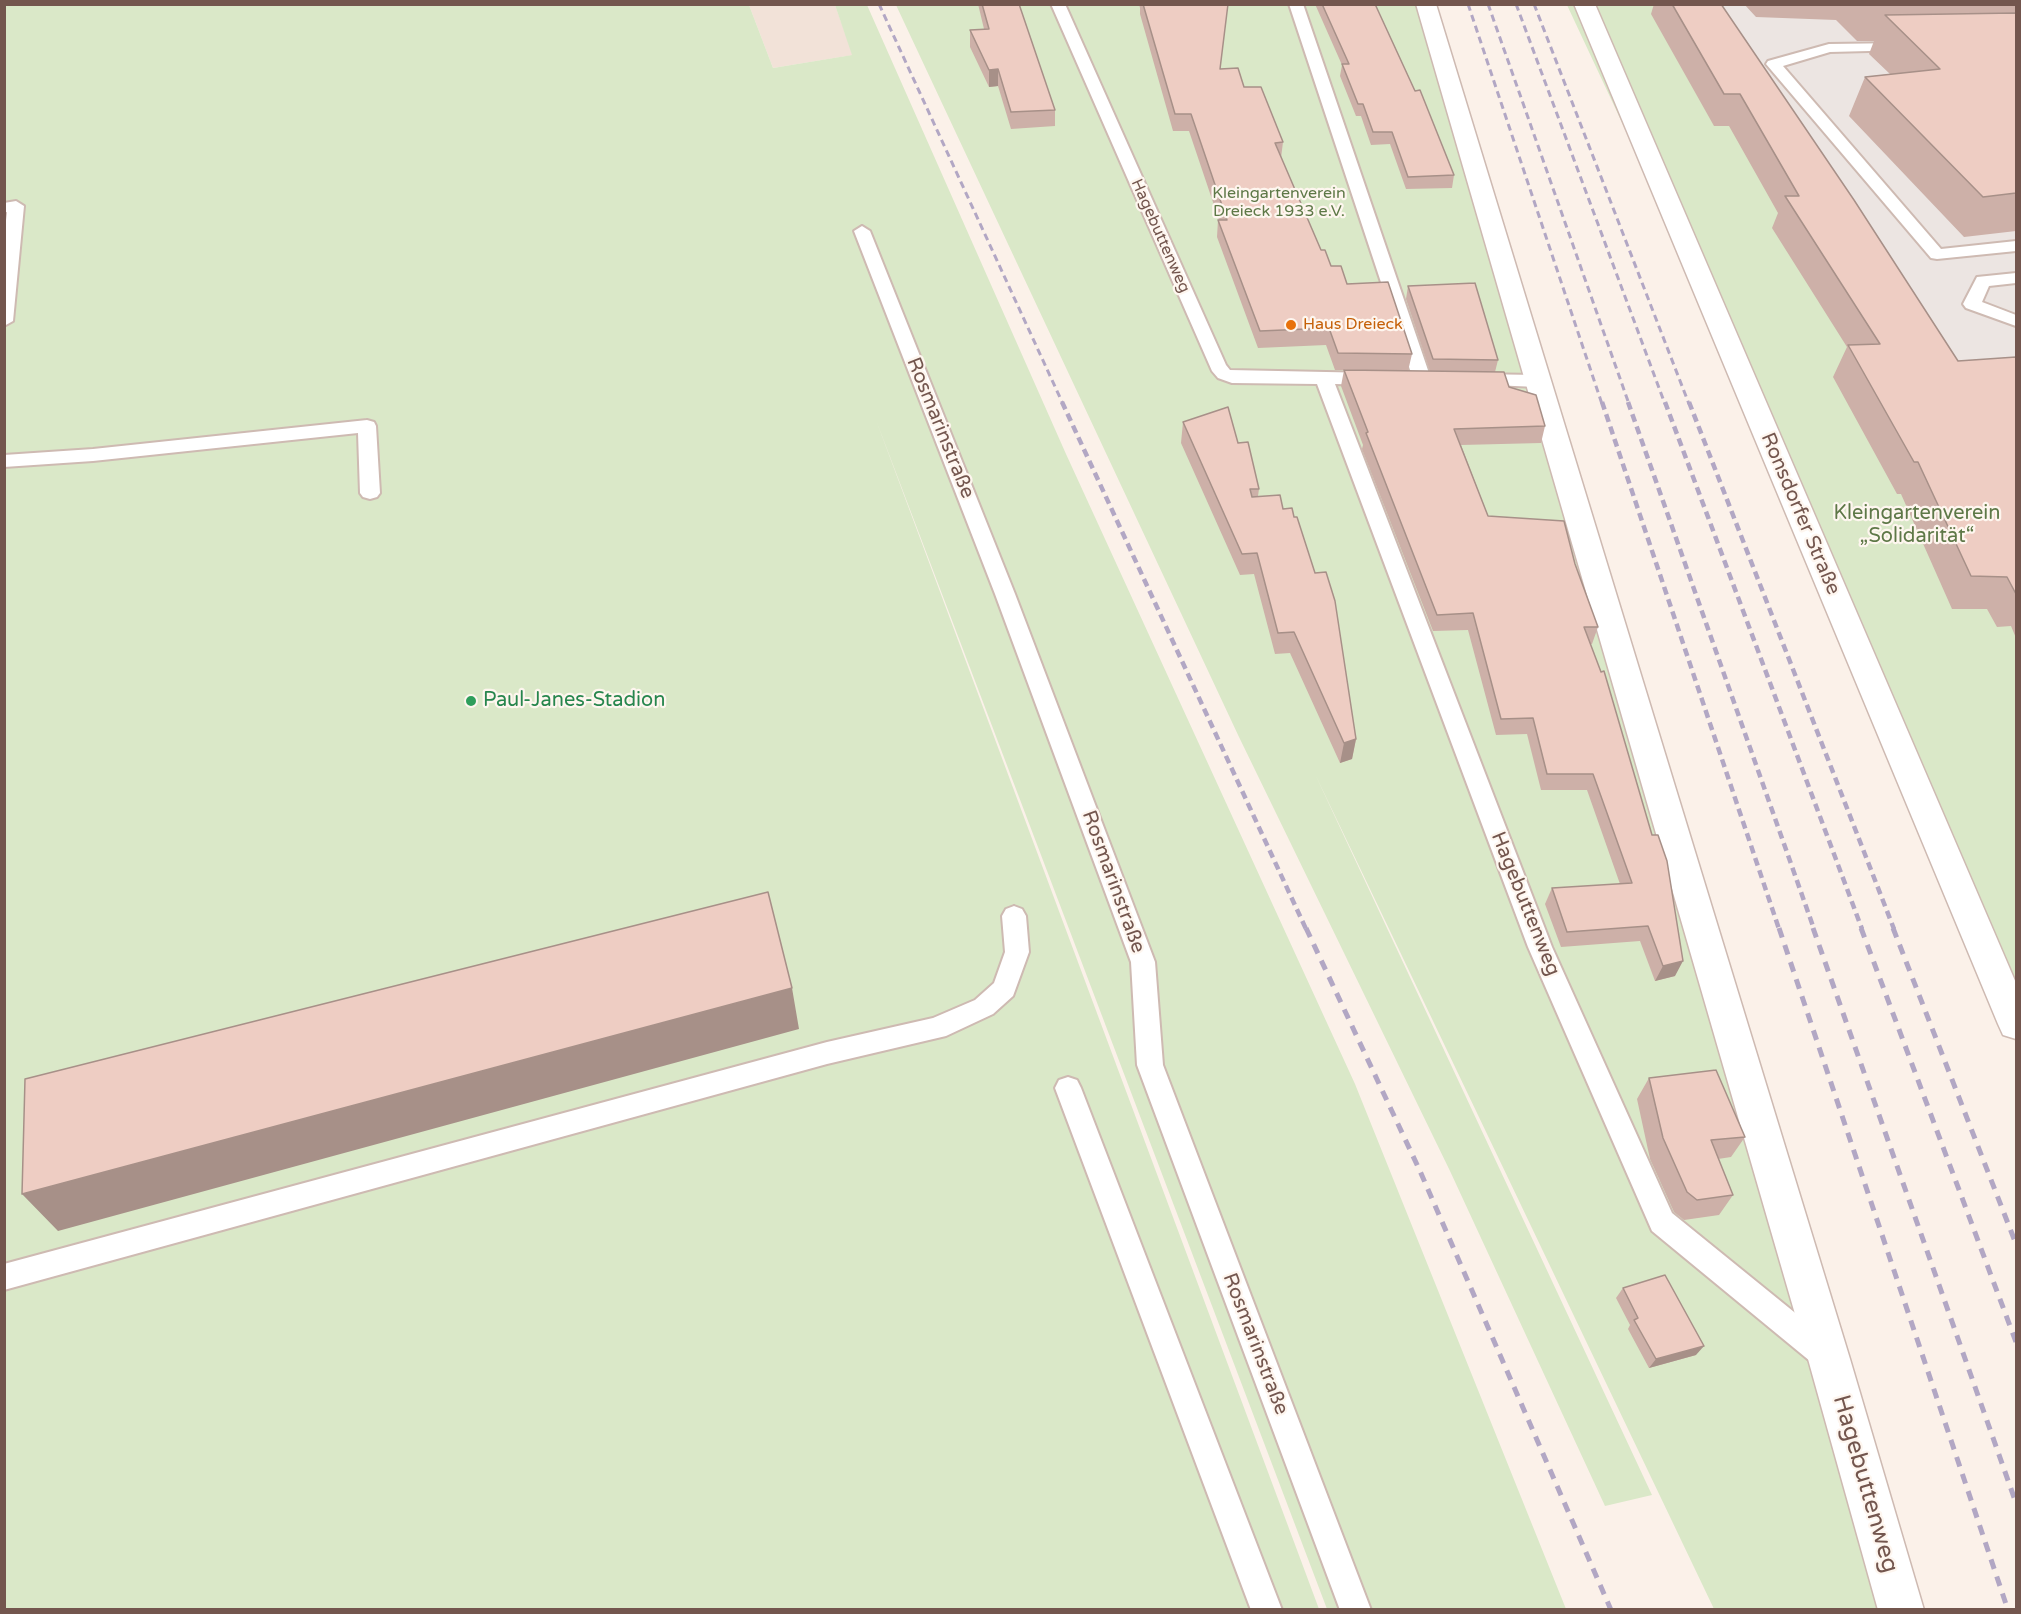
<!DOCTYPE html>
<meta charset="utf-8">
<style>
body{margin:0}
#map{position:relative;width:2021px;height:1614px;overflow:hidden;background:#fbf1e9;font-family:"Varela Round",sans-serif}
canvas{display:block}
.frame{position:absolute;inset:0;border:6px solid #73564e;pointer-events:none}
</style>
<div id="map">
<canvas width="2021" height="1614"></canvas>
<div class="frame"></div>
</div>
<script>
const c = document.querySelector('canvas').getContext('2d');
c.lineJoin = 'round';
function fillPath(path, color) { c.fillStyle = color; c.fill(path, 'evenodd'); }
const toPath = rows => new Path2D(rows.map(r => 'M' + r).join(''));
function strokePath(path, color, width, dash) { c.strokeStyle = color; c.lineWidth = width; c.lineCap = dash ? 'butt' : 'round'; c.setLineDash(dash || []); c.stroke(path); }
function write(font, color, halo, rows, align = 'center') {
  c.font = font + ' "Varela Round",sans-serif'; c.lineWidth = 4.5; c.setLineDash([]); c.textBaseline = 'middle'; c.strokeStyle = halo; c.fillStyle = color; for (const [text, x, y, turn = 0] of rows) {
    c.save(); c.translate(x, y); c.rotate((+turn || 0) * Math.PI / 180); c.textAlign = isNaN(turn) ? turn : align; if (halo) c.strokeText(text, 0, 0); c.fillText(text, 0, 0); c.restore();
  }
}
fillPath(toPath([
 [749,5,835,5,853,55,773,68]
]), '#f2e2d8');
fillPath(toPath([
 [1697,5,2016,5,2016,504]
]), '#ece5e2');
fillPath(toPath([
 [5,5,749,5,773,68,852,55,835,5,867,5,1066,454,1355,1084,1566,1609,1327,1609,876,420,1319,1609,5,1610],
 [896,5,1426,5,1900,1609,1714,1609,1315,774,1652,1495,1605,1506,1450,1171,1239,737],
 [1567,5,1697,5,2016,505,2016,988,1909,736]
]), '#dae8c8');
const lane = toPath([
 [1051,4,1065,4,1226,365,1230,370,1374,373,1380,375,1383,379,1380,383,1374,385,1335,384,1552,947,1672,1213,1836,1346,1840,1356,1836,1366,1826,1370,1816,1366,1652,1231,1528,947,1317,384,1232,383,1218,378,1212,371,1051,4],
 [1289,4,1303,4,1431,379,1428,383,1422,385,1416,383,1413,379,1289,4],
 [1903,43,1908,44,1910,47,1908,50,1830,52,1783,66,1941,249,2016,241,2016,251,1937,259,1931,258,1766,64,1768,61,1829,44,1903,43],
 [16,201,24,206,13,321,4,326,4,237,7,212,4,213,4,203,16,201],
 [862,226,870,231,1015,594,1155,962,1163,1065,1371,1610,1340,1610,1137,1065,1131,962,995,594,854,231,862,226],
 [2016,273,2016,283,1989,286,1982,302,2016,315,2016,326,1966,308,1963,304,1977,277,2016,273],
 [1476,374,1537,375,1543,377,1546,381,1543,385,1537,387,1470,384,1467,380,1470,376,1476,374],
 [367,420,374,422,376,426,380,493,377,497,370,499,363,497,360,493,358,433,93,461,4,467,4,455,93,449,367,420],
 [1014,906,1022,909,1026,916,1029,952,1013,996,993,1014,946,1036,827,1064,4,1290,4,1264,827,1042,933,1018,975,1000,994,983,1005,952,1002,916,1006,909,1014,906],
 [1068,1077,1077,1080,1081,1088,1282,1610,1251,1610,1055,1088,1059,1080,1068,1077]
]);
const street = toPath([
 [1416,4,1436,4,1850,1359,1924,1610,1878,1610,1808,1359,1416,4],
 [1574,4,1595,4,2016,983,2016,1039,2003,1035,1998,1024,1574,4]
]);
strokePath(lane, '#cebab2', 4);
strokePath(street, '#cebab2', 3);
fillPath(lane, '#fff');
fillPath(street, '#fff');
strokePath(toPath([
 [879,4,1063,404],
 [1468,4,1602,404],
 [1488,4,1629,404],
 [1516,4,1665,404],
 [1534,4,1689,404]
]), '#b2a7c4', 3, [7, 4.5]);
strokePath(toPath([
 [1062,402,1306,929],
 [1602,402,1779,929],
 [1628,402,1814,929],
 [1665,402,1862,929],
 [1689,402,1894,929]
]), '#b2a7c4', 4.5, [8, 5]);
strokePath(toPath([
 [1306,928,1420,1171,1611,1610],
 [1779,928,2008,1610],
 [1813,928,2016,1503],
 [1861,928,2016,1342],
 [1893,928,2016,1244]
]), '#b2a7c4', 5, [10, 8]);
fillPath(toPath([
 [978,4,1019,4,1055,110,1055,126,1011,129,998,86,989,87,970,47,970,30,984,29],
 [1139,4,1228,4,1220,69,1244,87,1283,142,1281,158,1321,250,1331,266,1412,354,1408,371,1430,371,1406,299,1408,286,1498,360,1495,372,1545,426,1541,443,1461,445,1488,516,1575,564,1598,627,1592,644,1590,644,1675,976,1655,981,1640,941,1561,947,1545,904,1552,888,1620,884,1587,790,1541,790,1527,734,1496,735,1468,630,1433,631,1362,449,1363,445,1341,386,1344,370,1335,370,1326,345,1258,348,1217,237,1218,220,1219,220,1189,131,1173,131,1140,14,1140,8],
 [1315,4,1375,4,1454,175,1452,188,1406,189,1390,144,1371,145,1361,116,1356,116,1340,76,1342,65],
 [1654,4,1721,4,1958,361,2016,357,2016,638,2011,626,1997,627,1987,609,1952,609,1901,494,1897,494,1833,377,1847,347,1772,228,1778,213,1729,126,1714,126,1651,14],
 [1744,4,2016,4,2016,231,1964,237,1849,116,1865,77,1890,74,1869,54,1874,41,1857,41,1836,20,1756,17],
 [1183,422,1238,443,1259,489,1258,496,1283,509,1356,739,1352,759,1340,763,1290,653,1275,654,1254,574,1240,575,1181,443],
 [1649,1078,1745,1137,1731,1157,1718,1159,1733,1195,1719,1215,1684,1220,1674,1212,1650,1159,1637,1099],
 [1623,1288,1696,1355,1649,1368,1628,1329,1630,1325,1616,1298]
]), '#cdb0a8');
fillPath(toPath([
 [998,69,998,86,989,87,989,70],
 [1356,739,1352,759,1340,763,1344,743],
 [1683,961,1675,976,1655,981,1663,966],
 [792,988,799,1029,58,1231,22,1194],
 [1704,1346,1696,1355,1649,1368,1656,1359]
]), '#a79088');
const building = toPath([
 [982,4,1019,4,1055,110,1011,112,998,69,989,70,970,30,989,29,982,4],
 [1143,4,1228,4,1220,69,1238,68,1244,87,1261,87,1283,142,1275,143,1321,250,1325,250,1331,266,1341,266,1347,284,1388,282,1412,354,1338,353,1329,328,1260,331,1218,220,1227,220,1191,114,1175,114,1143,4],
 [1322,4,1375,4,1415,91,1420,90,1454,175,1408,177,1392,132,1373,132,1363,104,1358,104,1342,64,1349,64,1322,4],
 [1672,4,1721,4,1854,200,1958,361,2016,357,2016,594,2007,577,1971,576,1918,462,1914,462,1848,345,1880,344,1785,196,1799,196,1740,94,1724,94,1672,4],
 [2016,13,2016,193,1983,197,1865,77,1940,69,1885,15,2016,13],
 [1475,283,1498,360,1433,359,1408,286,1475,283],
 [1344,370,1504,372,1509,387,1536,395,1545,426,1454,429,1488,516,1564,521,1575,564,1598,627,1584,627,1601,672,1604,671,1652,835,1658,835,1667,861,1683,961,1663,966,1648,926,1567,932,1552,888,1632,883,1593,774,1547,774,1533,718,1501,719,1473,613,1437,615,1366,433,1368,432,1344,370],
 [1228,407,1238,443,1248,442,1259,489,1250,489,1252,497,1280,495,1283,509,1292,508,1294,517,1297,517,1315,573,1326,572,1335,601,1356,739,1344,743,1294,632,1278,633,1257,553,1242,554,1183,422,1228,407],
 [768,892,792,988,22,1194,25,1079,768,892],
 [1716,1070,1745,1137,1711,1140,1733,1195,1697,1200,1687,1192,1663,1138,1649,1078,1716,1070],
 [1665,1275,1704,1346,1656,1359,1634,1320,1638,1318,1623,1288,1665,1275]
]);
fillPath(building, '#eecdc3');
strokePath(building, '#a79088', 1.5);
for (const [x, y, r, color] of [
 [1291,325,6,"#e8710a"],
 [471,701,6,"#2e9e5b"]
]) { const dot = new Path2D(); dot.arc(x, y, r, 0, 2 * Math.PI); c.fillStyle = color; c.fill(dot); strokePath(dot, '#fef6ef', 2); }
write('16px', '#5e7847', '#fef6ef', [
 ["Kleingartenverein",1279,194],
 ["Dreieck 1933 e.V.",1279,212]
]);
write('16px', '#73564e', '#fef6ef', [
 ["Hagebuttenweg",1160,236,66]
]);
write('16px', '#c56008', '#fef6ef', [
 ["Haus Dreieck",1303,325]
], 'left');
write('20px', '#73564e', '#fef6ef', [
 ["Rosmarinstraße",940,428,68],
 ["Ronsdorfer Straße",1800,514,67],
 ["Rosmarinstraße",1113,882,70],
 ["Hagebuttenweg",1525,904,68],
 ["Rosmarinstraße",1255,1344,69]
]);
write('20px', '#5e7847', '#fef6ef', [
 ["Kleingartenverein",1917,514],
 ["„Solidarität“",1917,537]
]);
write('20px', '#27864d', '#fef6ef', [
 ["Paul-Janes-Stadion",483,701]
], 'left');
write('24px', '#73564e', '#fef6ef', [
 ["Hagebuttenweg",1865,1484,74]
]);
</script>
